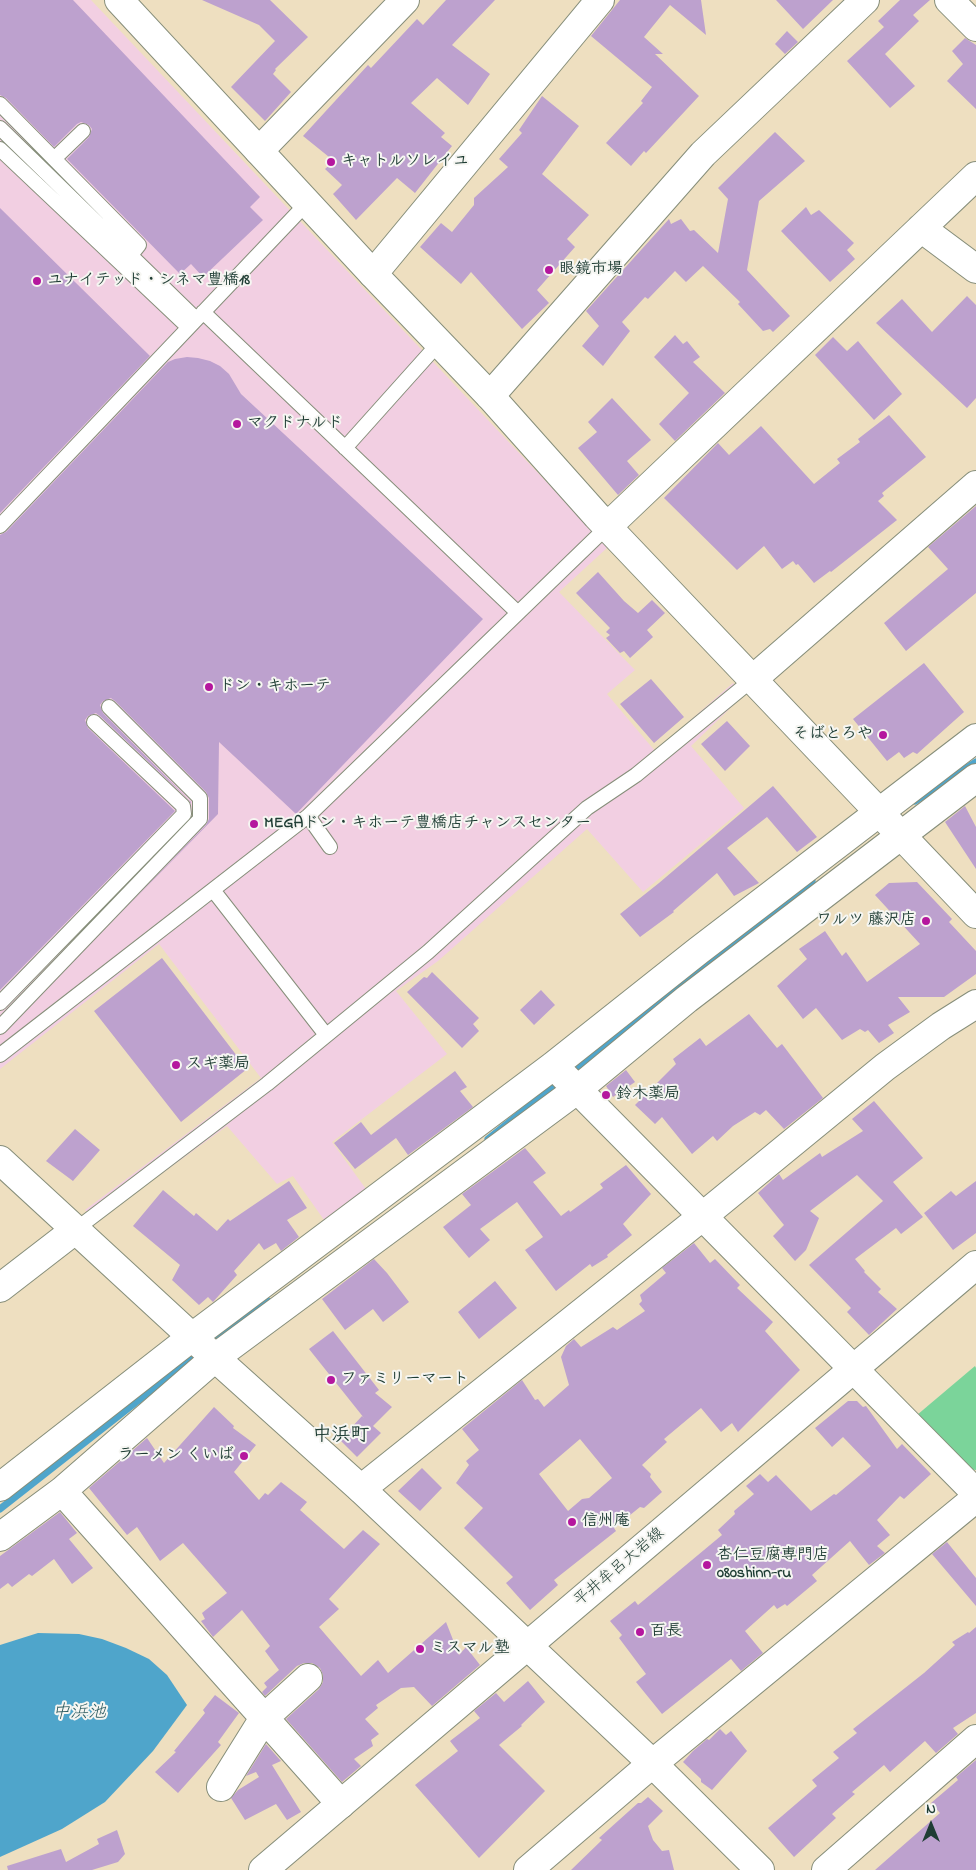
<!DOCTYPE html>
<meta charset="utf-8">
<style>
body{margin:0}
#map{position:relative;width:976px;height:1870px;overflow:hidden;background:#eedfc0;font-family:"Indie Flower",sans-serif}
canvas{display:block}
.north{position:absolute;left:906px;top:1800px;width:50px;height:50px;-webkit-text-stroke:4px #f6f6f2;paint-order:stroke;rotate:0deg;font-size:14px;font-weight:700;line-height:20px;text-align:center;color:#1f3d34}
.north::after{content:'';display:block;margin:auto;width:18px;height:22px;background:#1f3d34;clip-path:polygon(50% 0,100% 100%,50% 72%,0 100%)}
</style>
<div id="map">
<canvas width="976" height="1870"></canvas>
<div class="north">N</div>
</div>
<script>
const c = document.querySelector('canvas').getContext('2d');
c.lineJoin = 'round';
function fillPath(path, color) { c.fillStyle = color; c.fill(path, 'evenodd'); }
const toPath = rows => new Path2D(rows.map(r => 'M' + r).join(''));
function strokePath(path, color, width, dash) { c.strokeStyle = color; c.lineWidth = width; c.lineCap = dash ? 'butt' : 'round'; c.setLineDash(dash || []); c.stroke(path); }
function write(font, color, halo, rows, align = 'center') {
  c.font = font + ' "Indie Flower","Klee One",sans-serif'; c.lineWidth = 4; c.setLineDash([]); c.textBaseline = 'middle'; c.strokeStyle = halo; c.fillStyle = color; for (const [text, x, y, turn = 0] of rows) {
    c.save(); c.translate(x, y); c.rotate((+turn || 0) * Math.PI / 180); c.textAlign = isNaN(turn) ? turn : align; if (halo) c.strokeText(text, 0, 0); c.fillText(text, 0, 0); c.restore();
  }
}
fillPath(toPath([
 [0,0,91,0,608,547,559,592,635,670,607,694,655,751,733,683,744,695,691,746,744,808,643,892,587,829,438,961,396,991,447,1054,332,1142,371,1196,329,1227,293,1176,277,1184,227,1126,97,1221,85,1210,261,1078,159,944,0,1069]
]), '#f2cfe2');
fillPath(toPath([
 [975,1366,976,1368,976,1470,968,1469,917,1415]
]), '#7bd49a');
fillPath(toPath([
 [38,1633,79,1634,102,1639,126,1648,149,1659,167,1675,187,1705,153,1751,105,1802,62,1829,0,1857,0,1645]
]), '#4fa5cb');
strokePath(toPath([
 [915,801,976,762],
 [570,1073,812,881],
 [488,1139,562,1080],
 [208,1345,268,1301],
 [0,1509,200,1352]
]), '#4fa5cb', 7);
fillPath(toPath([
 [0,0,73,0,260,197,250,207,263,220,203,277,191,264,180,274,67,159,89,137,92,129,89,125,81,122,77,124,54,147,6,98,0,95],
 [202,0,270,0,308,37,275,69,276,70,273,74,291,92,265,121,231,87,275,41,259,25],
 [446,0,495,0,452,45,490,74,468,105,437,78,411,103,445,133,441,137,452,146,415,193,397,178,356,220,333,194,342,185,325,169,334,161,303,136,368,65,371,68,417,19,423,25],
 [620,0,701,0,706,35,670,5,644,37,663,54,655,54,699,96,646,153,644,151,631,166,606,143,643,103,641,101,652,87,591,36],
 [776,0,833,0,803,29],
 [900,0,930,0,913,15,919,21,885,54,915,86,890,108,847,61,884,27,878,21],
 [787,31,798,42,785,54,775,44],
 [965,38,976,45,976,109,947,81,963,64,952,51],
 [542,96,579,126,542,174,589,215,567,239,575,247,537,290,549,303,522,329,471,272,461,284,420,247,441,223,452,232,474,205,474,198,508,167,499,159,522,133,519,130],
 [775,132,805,161,759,201,747,270,790,316,773,332,770,329,763,331,738,304,740,302,703,266,686,282,675,271,648,299,645,297,622,322,630,331,603,366,582,346,599,326,586,311,669,219,671,224,681,219,690,231,694,230,718,253,728,199,718,188],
 [806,207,811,215,819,210,854,243,847,250,855,259,830,282,781,231],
 [0,208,150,356,0,513],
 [967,296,976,305,976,398,967,408,876,323,902,299,932,332],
 [675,335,683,344,687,341,700,357,693,362,725,393,675,441,659,424,689,393,654,357],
 [833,337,847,351,858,341,902,394,874,420,815,355],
 [187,357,198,358,210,361,220,366,229,374,241,394,483,619,296,814,219,742,218,814,116,918,206,825,209,819,209,798,206,792,115,701,111,698,103,701,100,705,103,713,191,802,191,804,189,800,100,716,96,713,88,716,85,720,88,728,175,811,0,990,0,535,6,532,168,362,175,359],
 [612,398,651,440,627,461,639,475,618,495,578,448,597,432,588,422],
 [889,415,926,457,882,493,884,496,878,501,897,520,831,572,830,571,814,583,798,564,796,565,793,561,782,569,764,546,737,570,664,498,718,443,729,455,761,426,814,484,840,463,837,459,860,442,858,439],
 [976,506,976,593,906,651,884,623,948,569,928,547],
 [598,572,624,601,638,613,652,600,665,613,647,630,653,637,630,658,624,651,620,653,606,638,610,635,606,632,610,628,576,593],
 [924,663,964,712,917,754,913,752,904,758,899,752,887,761,853,719],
 [651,679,684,717,654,743,620,704],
 [727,721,750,746,725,771,701,744],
 [773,786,817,837,797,852,767,817,727,848,759,883,734,896,717,873,673,911,674,912,640,937,620,914,659,883],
 [965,806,976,827,976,869,945,822],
 [917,882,952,919,949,922,976,951,976,974,944,997,898,997,910,1012,888,1025,894,1033,879,1043,868,1030,865,1032,860,1029,842,1040,816,1008,803,1019,777,986,807,959,799,949,825,931,842,956,846,952,867,982,920,944,875,895,889,883],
 [162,958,247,1069,181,1122,94,1011],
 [432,972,479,1018,473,1024,479,1031,462,1048,407,992,424,977,427,978],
 [541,990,555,1005,534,1025,520,1010],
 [749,1014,777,1048,782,1044,823,1098,784,1129,766,1110,760,1115,755,1112,733,1126,717,1141,713,1136,692,1154,662,1117,655,1124,635,1105,676,1064,673,1059,700,1038,706,1046],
 [626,1070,635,1082,613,1097,606,1086],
 [455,1071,467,1087,460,1091,473,1107,408,1155,396,1138,355,1169,334,1143,361,1122,371,1135],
 [874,1101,923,1158,893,1182,923,1217,901,1234,896,1228,855,1259,865,1271,864,1272,881,1289,878,1292,897,1309,869,1335,847,1312,851,1308,809,1265,883,1201,857,1175,810,1211,819,1218,806,1250,795,1261,773,1236,784,1225,758,1193,779,1174,783,1180,820,1153,822,1157,863,1131,852,1119],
 [75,1129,100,1150,73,1181,46,1161],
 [525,1148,546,1173,533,1182,561,1216,569,1210,570,1212,603,1188,600,1184,626,1165,651,1194,623,1224,632,1235,607,1255,608,1257,592,1267,590,1264,556,1291,525,1250,543,1237,517,1202,480,1229,490,1240,469,1258,443,1227,471,1205,462,1194],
 [289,1181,307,1208,287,1220,299,1237,281,1251,276,1243,264,1250,259,1243,234,1271,237,1275,213,1302,208,1297,199,1305,172,1280,180,1265,133,1226,163,1190,194,1216,196,1213,217,1231,228,1219,230,1221],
 [976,1181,976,1233,953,1250,924,1213,951,1191,956,1196],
 [694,1243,710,1263,715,1259,740,1285,737,1288,773,1322,765,1331,800,1370,738,1432,732,1423,721,1432,701,1408,664,1439,667,1442,642,1465,651,1474,650,1477,662,1492,644,1508,640,1507,614,1528,616,1531,554,1580,558,1585,530,1610,506,1583,513,1577,464,1528,483,1508,456,1483,469,1465,466,1461,479,1450,462,1429,522,1380,535,1400,538,1399,544,1407,569,1385,561,1357,566,1346,574,1339,581,1347,613,1327,617,1330,645,1311,639,1304,642,1301,640,1295,666,1273,662,1268],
 [580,1439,612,1478,589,1498,582,1499,568,1511,539,1474],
 [374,1259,387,1273,409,1302,383,1322,373,1309,345,1330,322,1299],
 [495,1281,517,1308,479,1339,458,1312],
 [333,1331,379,1390,375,1393,392,1407,373,1426,381,1433,357,1457,340,1440,362,1416,364,1418,309,1349],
 [848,1401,857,1401,863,1407,866,1406,897,1449,902,1444,931,1474,904,1499,900,1496,877,1520,890,1535,877,1546,885,1553,869,1565,850,1541,812,1575,817,1581,787,1606,785,1604,777,1609,774,1605,745,1631,763,1653,741,1671,731,1659,662,1714,636,1682,646,1674,619,1638,622,1635,610,1621,635,1601,638,1605,722,1535,718,1530,735,1514,734,1511,754,1494,746,1486,760,1474,768,1482,776,1475,811,1511,834,1494,836,1495,871,1466,843,1437,832,1447,815,1428],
 [214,1407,234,1426,233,1428,256,1445,234,1472,259,1500,265,1493,268,1495,281,1482,307,1502,300,1510,344,1549,363,1530,380,1544,329,1599,339,1609,319,1627,361,1676,378,1660,388,1673,446,1622,459,1655,466,1647,480,1665,432,1706,414,1687,401,1688,376,1705,378,1708,365,1719,379,1734,371,1740,373,1746,354,1759,361,1766,342,1782,286,1719,319,1689,323,1682,323,1675,320,1668,312,1663,304,1663,297,1666,265,1696,262,1692,267,1687,264,1683,279,1670,265,1651,270,1646,242,1610,213,1637,201,1621,205,1619,202,1613,227,1593,183,1543,160,1561,137,1527,127,1535,89,1488,147,1438,164,1463],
 [422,1468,442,1488,420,1511,398,1491],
 [60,1512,77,1533,69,1539,93,1568,72,1584,54,1559,32,1576,29,1574,12,1587,8,1583,0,1589,0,1556],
 [947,1542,976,1578,976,1606,932,1554],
 [976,1627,976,1713,953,1728,958,1734,936,1753,925,1741,890,1772,884,1765,852,1792,855,1794,832,1814,836,1818,794,1857,768,1828,817,1786,812,1780,839,1758,833,1752,857,1733,853,1729,924,1673,955,1645,952,1642,968,1632,969,1633],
 [528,1681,545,1702,521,1725,522,1726,499,1745,545,1791,479,1858,415,1785,458,1751,450,1741,480,1718,474,1711,496,1693,504,1702],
 [215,1695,239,1713,218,1742,221,1745,178,1793,155,1772,176,1752,174,1751,205,1713,203,1710],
 [720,1729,726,1735,731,1731,747,1751,712,1790,701,1782,701,1779,683,1762,693,1751,707,1739,709,1740],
 [266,1744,281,1761,272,1765,301,1812,287,1820,276,1804,245,1820,231,1798,238,1790,259,1777,256,1772,246,1776],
 [976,1760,976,1870,875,1870,940,1813,931,1803,958,1780,956,1777],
 [648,1797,663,1811,648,1826,653,1840,662,1851,669,1850,674,1870,571,1870,602,1840,599,1838,638,1803,641,1803],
 [117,1830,125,1854,118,1862,92,1870,8,1870,7,1866,61,1849,66,1862,99,1844,97,1839]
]), '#bda1ce');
const service = toPath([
 [0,104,139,245,131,255],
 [0,128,196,319],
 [0,149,188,327],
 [54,159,83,131],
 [203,312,518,613],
 [345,448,439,343],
 [0,526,307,203],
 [308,816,330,847],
 [213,890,326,1035],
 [0,1003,184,814,183,806,94,722],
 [0,1027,200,819,200,798,109,707],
 [0,1055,308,816,607,527],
 [75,1230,267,1084,428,952,587,808,636,775,753,679]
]);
const minor = toPath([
 [949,0,976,27],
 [259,151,405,0],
 [921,228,976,269],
 [373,274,600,0],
 [490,396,703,154,865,0],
 [607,527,976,176],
 [753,679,976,485],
 [564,1076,976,1493],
 [0,1288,75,1230],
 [0,1487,192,1337,553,1066,698,951,976,738],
 [361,1489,703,1216,885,1067,941,1026,976,1004],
 [62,1491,341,1804],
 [0,1537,62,1491,216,1357,578,1089,687,999,976,778],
 [221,1787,264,1718,308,1678],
 [528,1870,640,1774,976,1498],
 [826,1870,976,1739]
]);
const tertiary = toPath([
 [119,0,373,274,490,396,597,516,976,914],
 [0,1160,192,1337,361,1489,654,1765,760,1870]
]);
const secondary = toPath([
 [263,1870,976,1265]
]);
strokePath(service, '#868e7a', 16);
strokePath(minor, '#868e7a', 30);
strokePath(tertiary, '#868e7a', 30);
strokePath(secondary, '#868e7a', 30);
strokePath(service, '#fff', 14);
strokePath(minor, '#fff', 28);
strokePath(tertiary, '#fff', 28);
strokePath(secondary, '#fff', 28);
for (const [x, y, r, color] of [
 [331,162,5,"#b5179e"],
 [549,270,5,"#b5179e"],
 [37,281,5,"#b5179e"],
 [237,424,5,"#b5179e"],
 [209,687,5,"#b5179e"],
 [883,735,5,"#b5179e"],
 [254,824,5,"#b5179e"],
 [926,921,5,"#b5179e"],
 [176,1065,5,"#b5179e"],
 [606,1095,5,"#b5179e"],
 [331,1380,5,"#b5179e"],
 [244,1456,5,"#b5179e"],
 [572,1522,5,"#b5179e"],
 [707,1565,5,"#b5179e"],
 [640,1632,5,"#b5179e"],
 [420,1649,5,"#b5179e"]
]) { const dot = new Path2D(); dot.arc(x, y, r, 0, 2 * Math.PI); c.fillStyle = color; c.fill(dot); strokePath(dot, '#f6f6f2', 2); }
write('bold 16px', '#1f3d34', '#f6f6f2', [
 ["キャトルソレイユ",341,162],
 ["眼鏡市場",559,270],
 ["ユナイテッド・シネマ豊橋18",47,281],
 ["マクドナルド",247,424],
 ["ドン・キホーテ",219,687],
 ["そばとろや",873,735,"right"],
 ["MEGAドン・キホーテ豊橋店チャンスセンター",264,824],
 ["ワルツ 藤沢店",916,921,"right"],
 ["スギ薬局",186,1065],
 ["鈴木薬局",616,1095],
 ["ファミリーマート",341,1380],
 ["ラーメン くいば",234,1456,"right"],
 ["信州庵",582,1522],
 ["杏仁豆腐専門店",717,1556],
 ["080shinn-ru",717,1574],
 ["百長",650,1632],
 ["ミスマル塾",430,1649]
], 'left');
write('16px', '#1f3d34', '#f6f6f2', [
 ["平井牟呂大岩線",620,1568,-40]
]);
write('italic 18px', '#2d5c61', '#f6f6f2', [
 ["中浜池",79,1714]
]);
write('bold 19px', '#1f3d34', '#f6f6f2', [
 ["中浜町",341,1437]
]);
</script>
